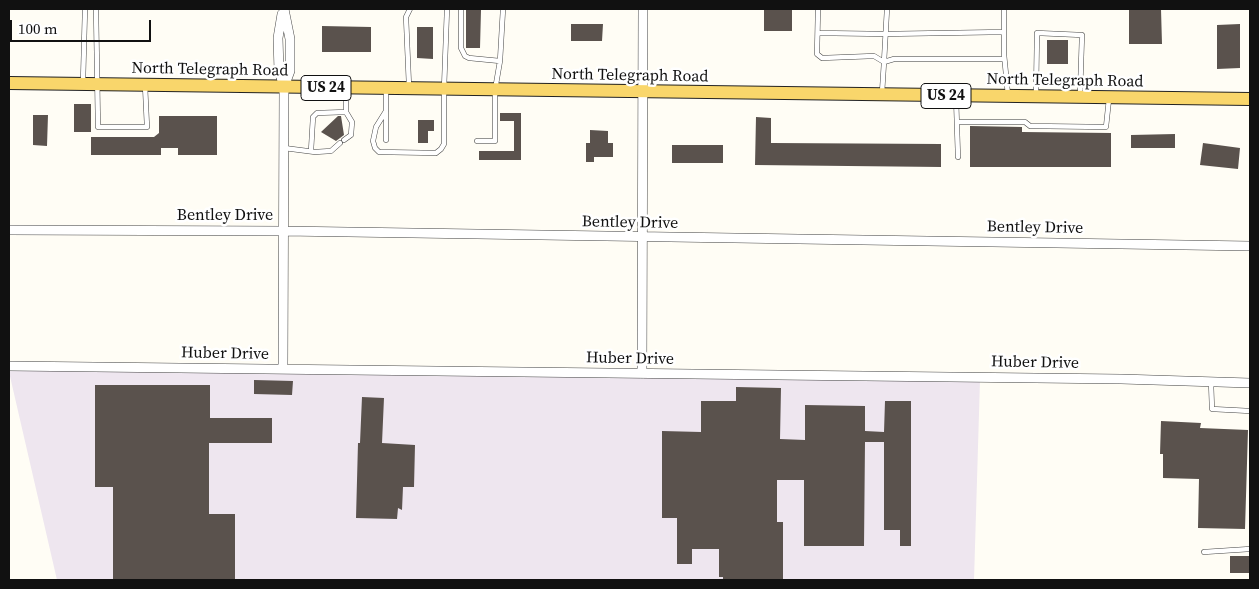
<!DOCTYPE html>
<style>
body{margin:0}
#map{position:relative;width:1259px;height:589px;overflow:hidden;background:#fffdf5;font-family:"Source Serif 4",serif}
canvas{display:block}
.frame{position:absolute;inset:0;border:10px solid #111;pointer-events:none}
.scale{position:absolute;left:10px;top:20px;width:141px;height:22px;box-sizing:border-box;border:2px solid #111;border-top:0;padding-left:6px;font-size:15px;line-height:18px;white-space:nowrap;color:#111;-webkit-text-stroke:4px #fff;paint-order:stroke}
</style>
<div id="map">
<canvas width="1259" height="589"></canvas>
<div class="frame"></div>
<div class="scale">100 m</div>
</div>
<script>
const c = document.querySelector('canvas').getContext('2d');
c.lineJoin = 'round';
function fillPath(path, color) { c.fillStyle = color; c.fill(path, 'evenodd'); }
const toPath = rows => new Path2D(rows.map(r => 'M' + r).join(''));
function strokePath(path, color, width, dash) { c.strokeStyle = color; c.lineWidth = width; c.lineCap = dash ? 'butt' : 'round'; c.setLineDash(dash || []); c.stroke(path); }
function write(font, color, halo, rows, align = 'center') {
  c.font = font + ' "Source Serif 4",serif'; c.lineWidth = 5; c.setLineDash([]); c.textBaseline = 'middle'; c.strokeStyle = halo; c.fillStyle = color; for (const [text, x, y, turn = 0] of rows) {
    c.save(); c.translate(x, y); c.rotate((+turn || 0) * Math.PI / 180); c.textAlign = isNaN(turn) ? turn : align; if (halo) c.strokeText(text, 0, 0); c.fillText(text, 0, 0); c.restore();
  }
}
fillPath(toPath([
 [9,366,980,380,974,580,57,580,9,372]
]), '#eee6ef');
fillPath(toPath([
 [764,9,792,9,792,31,764,31],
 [1129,9,1161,9,1162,44,1129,44],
 [466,10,481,10,480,48,466,48],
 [571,24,603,24,602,41,571,41],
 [1240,24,1240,68,1217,69,1217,25],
 [322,26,371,27,371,52,322,52],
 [417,27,433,27,433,59,417,58],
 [1047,40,1068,40,1068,64,1047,64],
 [74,104,91,104,91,132,74,132],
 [500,113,521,113,521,160,479,160,479,151,514,151,514,121,500,121],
 [33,115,48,115,47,146,33,145],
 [159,116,217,116,217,155,178,155,178,148,161,148,161,155,91,155,91,137,154,137,159,133],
 [338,116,341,116,344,135,336,141,321,132],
 [756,117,771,118,771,143,941,144,941,167,755,165],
 [418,120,434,120,434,131,428,131,428,143,418,143],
 [970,126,1022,127,1022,132,1111,133,1111,167,970,167],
 [590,130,608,131,608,143,613,143,613,157,594,157,594,162,586,162,586,143,590,143],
 [1175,134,1175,148,1131,148,1131,135],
 [1203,143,1240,148,1238,169,1200,165],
 [672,145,723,145,723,163,672,163],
 [254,380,293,381,292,395,254,394],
 [95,385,210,385,210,418,272,418,272,443,209,443,209,514,235,514,235,580,113,580,113,487,95,487],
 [736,387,781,388,780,439,805,440,805,405,865,406,865,431,884,432,885,401,911,401,911,546,900,546,900,530,884,530,884,442,865,442,864,546,804,546,804,480,777,480,777,522,783,522,783,580,723,580,723,577,719,577,719,549,692,549,692,564,677,564,677,518,662,518,662,431,701,432,701,401,736,401],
 [362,397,384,398,382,443,415,445,414,487,403,487,402,510,398,508,397,519,356,518,358,443,360,443],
 [1161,421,1201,423,1200,428,1248,430,1245,529,1198,528,1199,479,1163,478,1163,454,1160,454],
 [1230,556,1250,556,1250,573,1230,573]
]), '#5a524d');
const lane = toPath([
 [96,9,98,127,147,127,145,85],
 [461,9,461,48,465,56,469,58,500,61],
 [818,9,817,54,822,58,874,56,884,62,882,93],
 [887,9,884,62,894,59,1004,59],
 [1004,9,1004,54,1008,95],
 [818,33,885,34,1004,32],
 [83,82,85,9],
 [409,86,406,17,410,9],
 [1036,95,1037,33,1082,35,1080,95],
 [956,97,958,157],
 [386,111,376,127,373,141,375,148,379,152,436,153,441,149,444,144,444,89,447,9],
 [957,122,1025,122,1030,126,1106,127,1109,99],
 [344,140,351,135,352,122,346,112,346,88],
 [386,140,386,90],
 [477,141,495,141,495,90,500,61,503,9],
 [284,148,315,152,331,151,340,143],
 [311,151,313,117,317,113,346,112],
 [1211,382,1212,409,1250,411],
 [1204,552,1250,549]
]);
const street = toPath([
 [282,14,278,38,279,71,284,87],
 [9,230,284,231,1250,246],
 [9,366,1121,379,1250,383],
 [283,369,284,87,290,71,290,39,284,9],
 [642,374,643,9]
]);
const primary = toPath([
 [9,83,1250,99]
]);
strokePath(lane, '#444', 5.5);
strokePath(street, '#444', 10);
strokePath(primary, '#222', 14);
strokePath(lane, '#fff', 4.5);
strokePath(street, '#fff', 9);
strokePath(primary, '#f9d66b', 12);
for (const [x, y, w] of [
 [326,88,50],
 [946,96,50]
]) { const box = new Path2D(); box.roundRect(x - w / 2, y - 12.5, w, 25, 4); c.fillStyle = '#fff'; c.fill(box); strokePath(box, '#111', 1); }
write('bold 15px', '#111', null, [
 ["US 24",326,88],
 ["US 24",946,96]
]);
write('16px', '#111', '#fff', [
 ["North Telegraph Road",210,70,1],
 ["North Telegraph Road",630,76,1],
 ["North Telegraph Road",1065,81,1],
 ["Bentley Drive",225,216],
 ["Bentley Drive",630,223,1],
 ["Bentley Drive",1035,228,1],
 ["Huber Drive",225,354,1],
 ["Huber Drive",630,359,1],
 ["Huber Drive",1035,363,1]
]);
</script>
